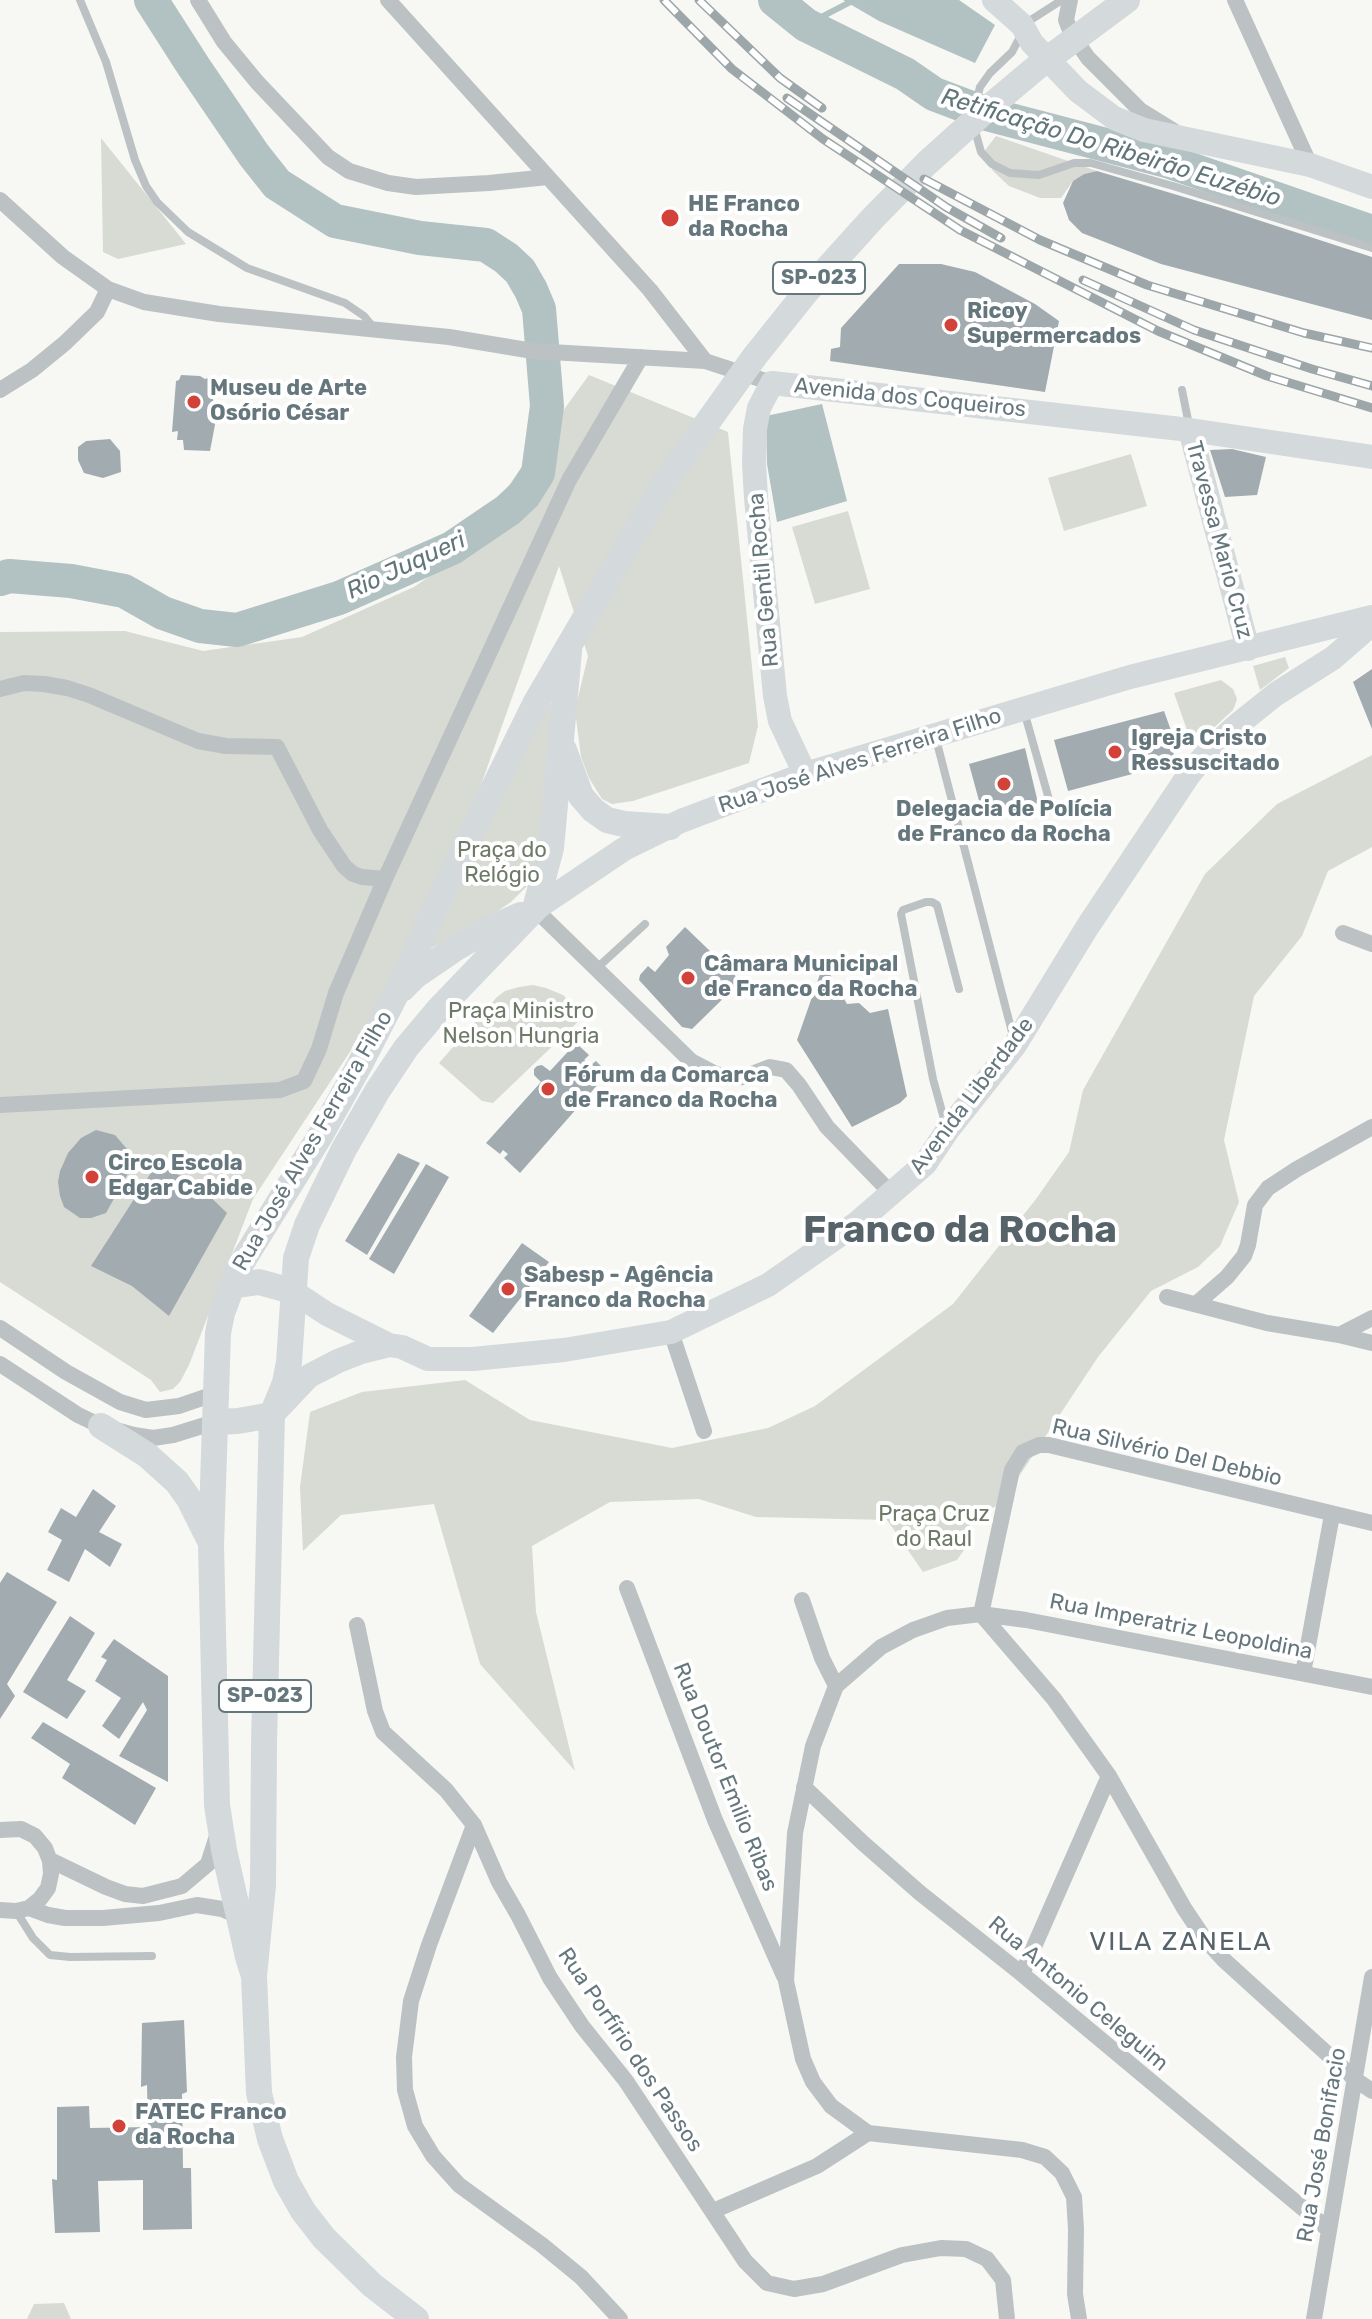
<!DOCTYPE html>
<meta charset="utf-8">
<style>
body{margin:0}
canvas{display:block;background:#f7f7f4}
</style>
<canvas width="1372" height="2319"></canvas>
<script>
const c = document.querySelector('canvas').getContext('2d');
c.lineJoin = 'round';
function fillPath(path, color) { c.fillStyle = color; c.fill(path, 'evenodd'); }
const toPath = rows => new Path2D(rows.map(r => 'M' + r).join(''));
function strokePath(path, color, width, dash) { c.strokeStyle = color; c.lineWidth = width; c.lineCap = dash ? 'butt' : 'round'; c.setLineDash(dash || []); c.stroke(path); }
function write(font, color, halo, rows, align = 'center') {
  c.font = font + ' Rubik,sans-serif'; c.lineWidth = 8; c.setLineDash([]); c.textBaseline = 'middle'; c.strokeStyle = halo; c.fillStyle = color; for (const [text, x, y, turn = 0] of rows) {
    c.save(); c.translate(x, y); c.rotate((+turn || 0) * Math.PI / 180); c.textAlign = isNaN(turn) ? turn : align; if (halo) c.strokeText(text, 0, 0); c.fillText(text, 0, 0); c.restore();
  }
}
fillPath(toPath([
 [996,136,1097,171,1084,174,1073,181,1061,198,1040,198,1009,186,993,171,983,153],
 [101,138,186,244,118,259,103,252],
 [589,375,728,432,758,726,749,763,633,801,612,804,602,799,589,778,581,757,575,710,588,656,559,566,452,866,394,985,253,1199,189,1365,180,1382,173,1389,160,1392,151,1380,0,1282,0,632,125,631,203,651,302,637,414,587,456,558],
 [1131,454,1147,506,1064,531,1048,478],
 [848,511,870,589,815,604,792,527],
 [1285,657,1289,668,1260,690,1253,666],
 [1221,680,1233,689,1237,699,1235,705,1233,710,1193,747,1174,693],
 [552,703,543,829,529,884,511,902,483,921,430,949,545,704],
 [1372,755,1372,847,1328,871,1302,936,1254,996,1224,1140,1239,1202,1220,1246,1198,1267,1151,1291,1098,1357,1000,1505,972,1515,964,1550,957,1560,923,1572,887,1520,756,1517,699,1499,610,1502,532,1546,536,1612,575,1771,480,1664,434,1504,341,1515,303,1551,300,1487,310,1412,362,1392,465,1380,530,1420,672,1448,768,1428,815,1406,953,1304,1036,1199,1069,1152,1083,1090,1205,874,1277,804],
 [533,985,546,988,563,995,584,1016,493,1103,482,1101,439,1063,497,997,505,991,519,987],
 [64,2303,71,2319,27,2319,34,2304]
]), '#d8dbd4');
fillPath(toPath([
 [843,0,959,0,995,25,975,63,879,21],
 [822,404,847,501,777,522,767,464,766,416]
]), '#b2c1c2');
strokePath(toPath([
 [806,25,854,0]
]), '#b2c1c2', 6);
strokePath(toPath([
 [775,0,806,25,905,74,934,94,987,114,1167,161,1372,232],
 [0,579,9,576,71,581,124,591,163,613,200,626,237,630,339,598,452,548,508,510,524,495,538,473,547,406,539,309,531,290,520,271,506,258,486,245,420,238,335,221,277,184,254,155,194,67,151,0]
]), '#b2c1c2', 34);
fillPath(toPath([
 [1097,171,1221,208,1372,257,1372,320,1161,264,1082,233,1069,220,1063,203,1073,181,1084,174],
 [899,264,941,264,975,272,1035,304,1059,321,1045,392,830,361,831,349,840,347,841,328],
 [181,375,200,376,205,379,212,377,215,388,210,389,217,414,210,451,184,450,183,440,177,440,178,431,172,432,176,381,179,380],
 [110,439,120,451,121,472,103,478,84,473,78,460,78,447,86,441],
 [1232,449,1266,457,1257,495,1225,497,1210,450],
 [1372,669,1372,729,1353,682],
 [1164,711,1173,736,1174,763,1068,791,1054,740],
 [1025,748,1038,803,984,819,969,764],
 [685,927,735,975,738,984,692,1029,682,1027,639,980,640,975,648,966,655,972,669,955,666,947],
 [827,969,847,1004,859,1003,870,1013,888,1009,907,1096,900,1103,852,1127,797,1040,820,974],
 [576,1043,589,1055,584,1060,591,1065,596,1061,608,1073,520,1173,504,1158,508,1154,503,1150,500,1154,486,1143,541,1082,534,1075,534,1069,537,1066,542,1065,550,1071],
 [96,1130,115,1135,127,1149,131,1168,106,1213,91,1218,80,1218,64,1207,60,1196,58,1182,60,1171,68,1153,81,1138],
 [398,1153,420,1163,367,1255,345,1241],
 [426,1164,449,1177,394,1274,369,1259],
 [156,1165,195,1182,227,1213,169,1316,132,1286,91,1266],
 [522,1243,549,1262,493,1333,469,1316],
 [93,1489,116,1506,99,1532,122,1544,110,1567,85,1549,69,1582,47,1570,62,1540,48,1532,61,1508,76,1517],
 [7,1572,57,1602,7,1684,15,1696,0,1719,0,1583],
 [70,1616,95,1633,67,1680,86,1691,67,1719,23,1692],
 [114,1639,168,1676,168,1782,119,1756,147,1710,143,1702,119,1739,102,1726,121,1698,95,1681,107,1660,101,1657],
 [43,1722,156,1788,135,1825,62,1778,70,1764,31,1738],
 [184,2020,187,2092,182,2094,183,2168,191,2168,192,2229,143,2230,143,2180,98,2181,100,2232,55,2233,52,2179,57,2180,57,2107,89,2106,90,2128,148,2127,147,2085,141,2087,142,2023]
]), '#a2acb0');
strokePath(toPath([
 [80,0,106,62,135,160,146,186,157,202,188,232,247,268,345,303,364,316,374,328],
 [1026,23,1062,0],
 [973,113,980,87,990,73,1012,52,1021,35],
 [974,127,981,152,992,164,1010,173,1039,175,1074,163,1091,163,1173,186,1372,248],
 [1182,390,1189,425],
 [1024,711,1052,810],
 [936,739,1013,1036],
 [597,968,645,924],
 [946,1126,933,1079,901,914,903,910,926,902,932,902,937,905,959,989],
 [16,1911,33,1938,50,1955,70,1957,152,1956]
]), '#bcc2c4', 8);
strokePath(toPath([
 [198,0,224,42,257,82,328,157,349,171,388,183,416,187,489,183,548,177],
 [388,0,650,290,705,361],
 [1070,0,1066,20,1072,35,1088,58,1140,110,1174,131],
 [1235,0,1310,165],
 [0,200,63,257,108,289,144,302,219,314,449,337,533,351,705,361,772,383],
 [0,390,32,370,65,343,97,312,108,289],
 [0,689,24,683,44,684,67,688,89,695,198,741,226,746,277,747,320,830,344,866,353,874,362,877,385,879],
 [535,909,691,1061,716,1074,729,1078,744,1077,770,1067,786,1070,799,1085,827,1127,892,1194],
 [1343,933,1372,944],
 [0,1105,280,1090,304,1081,319,1049,336,993,385,879,569,480,641,357],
 [1167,1297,1267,1323,1339,1335,1372,1343],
 [1196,1304,1227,1277,1244,1256,1248,1245,1255,1205,1268,1188,1297,1169,1372,1127],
 [0,1328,66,1372,120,1402,146,1410,179,1406,214,1394],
 [671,1332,704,1431],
 [1339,1335,1372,1318],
 [0,1364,78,1415,101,1426,134,1435,153,1438,173,1435,215,1422],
 [627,1588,715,1820,784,1976],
 [802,1600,822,1658,836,1686],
 [981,1614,1054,1699,1109,1776,1184,1908,1204,1938,1224,1960,1356,2080,1372,2091],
 [981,1614,1012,1470,1023,1452,1039,1445,1049,1445,1372,1523],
 [357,1625,375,1711,383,1732,446,1790,474,1825,499,1882,518,1915,550,1978,582,2026,626,2081,745,2261,767,2283,794,2289,823,2284,902,2255,941,2248,966,2249,987,2259,1003,2280,1007,2319],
 [1303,1673,1332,1515],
 [804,1787,863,1843,920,1893,1022,1974,1329,2230],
 [474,1825,429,1945,411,2001,404,2057,405,2090,415,2126,433,2156,459,2185,542,2245,581,2277,620,2319],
 [0,1830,21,1829,35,1836,45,1848,50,1861,51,1874,48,1888,40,1899,29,1908,16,1911,0,1910],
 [50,1860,106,1887,125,1894,143,1896,182,1886,208,1864,217,1836],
 [29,1908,48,1915,65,1918,103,1918,159,1913,197,1905,222,1909,240,1917],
 [1022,1974,1109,1776],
 [713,2211,817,2166,868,2133],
 [1079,2319,1075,2294,1076,2229,1074,2197,1062,2173,1045,2157,1022,2150,868,2133,831,2106,813,2082,803,2059,786,1981,795,1833,813,1746,836,1686,881,1647,913,1630,947,1618,981,1614,1026,1620,1372,1687],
 [1314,2319,1372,1977]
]), '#bcc2c4', 16);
strokePath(toPath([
 [994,0,1022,25,1032,43,1078,91,1114,118,1144,130,1310,165,1372,187],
 [1190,430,1248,649],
 [805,774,780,721,775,696,756,498,754,463,755,429,759,408,772,383,1190,430,1372,457],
 [535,909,624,849,681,821,805,774,1130,677,1372,617],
 [292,1291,327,1314,389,1345,402,1347,428,1359,473,1359,564,1350,671,1332,768,1285,857,1223,925,1164,947,1131,1015,1045,1088,926,1188,776,1206,754,1236,726,1276,694,1333,658,1372,624],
 [274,1413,309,1376,338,1361,361,1352,389,1345]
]), '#d4d9db', 24);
strokePath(toPath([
 [564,750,581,796,593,810,607,820,624,824,670,827],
 [535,909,551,848,569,651],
 [402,989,415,976,456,948,487,930,521,915],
 [231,1286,259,1282,292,1291],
 [215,1422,238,1421,272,1415],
 [101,1426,147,1455,177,1482,189,1499,209,1539],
 [254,1976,248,1957,224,1850,217,1805,211,1545,218,1333,222,1313,239,1267,320,1136,359,1066,395,996,446,885,536,702,664,483,755,356,807,291,872,219,927,163,987,109,1037,67,1127,0],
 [416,2319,372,2285,324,2238,303,2211,286,2181,270,2139,259,2093,254,1976,263,1885,264,1743,272,1415,285,1383,289,1362,296,1258,307,1225,344,1149,378,1090,406,1048,438,1010,535,909]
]), '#d4d9db', 26);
const rail = toPath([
 [664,0,732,69,823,139,960,230,1158,331,1267,376,1372,408],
 [699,0,780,78,822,108],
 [787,98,946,207,1001,238],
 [924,179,1040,240,1147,285,1304,333,1372,348],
 [1083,280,1194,330,1312,369,1372,386]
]);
strokePath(rail, '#9da6a9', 9);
strokePath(rail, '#fff', 6, [18]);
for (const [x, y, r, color] of [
 [670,218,10,"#d34239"],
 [951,325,8,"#d34239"],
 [194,402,8,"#d34239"],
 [1115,752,8,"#d34239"],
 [1004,784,8,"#d34239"],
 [688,978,8,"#d34239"],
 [548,1089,8,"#d34239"],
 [92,1177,8,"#d34239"],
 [508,1289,8,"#d34239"],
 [119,2126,8,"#d34239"]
]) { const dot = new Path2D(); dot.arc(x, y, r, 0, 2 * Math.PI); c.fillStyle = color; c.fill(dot); strokePath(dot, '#fff', 3); }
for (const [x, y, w] of [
 [819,278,92],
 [265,1696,92]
]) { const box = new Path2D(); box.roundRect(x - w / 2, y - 16, w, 32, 6); c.fillStyle = '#fff'; c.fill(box); strokePath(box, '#65777d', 2); }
write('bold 20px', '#65777d', null, [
 ["SP-023",819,278],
 ["SP-023",265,1696]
]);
write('bold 22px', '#65777d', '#fff', [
 ["HE Franco",688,205],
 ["da Rocha",688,230],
 ["Ricoy",967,312],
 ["Supermercados",967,337],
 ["Museu de Arte",210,389],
 ["Osório César",210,414],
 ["Igreja Cristo",1131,739],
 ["Ressuscitado",1131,764],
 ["Delegacia de Polícia",1004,810,"center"],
 ["de Franco da Rocha",1004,835,"center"],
 ["Câmara Municipal",704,965],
 ["de Franco da Rocha",704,990],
 ["Fórum da Comarca",564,1076],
 ["de Franco da Rocha",564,1101],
 ["Circo Escola",108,1164],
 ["Edgar Cabide",108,1189],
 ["Sabesp - Agência",524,1276],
 ["Franco da Rocha",524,1301],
 ["FATEC Franco",135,2113],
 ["da Rocha",135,2138]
], 'left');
write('22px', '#65777d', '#fff', [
 ["Avenida dos Coqueiros",910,398,6],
 ["Travessa Mario Cruz",1219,540,75],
 ["Rua Gentil Rocha",764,580,-95],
 ["Rua José Alves Ferreira Filho",860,761,-18],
 ["Avenida Liberdade",972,1096,-53],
 ["Rua José Alves Ferreira Filho",313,1141,-60],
 ["Rua Silvério Del Debbio",1167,1453,13],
 ["Rua Imperatriz Leopoldina",1181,1627,11],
 ["Rua Doutor Emilio Ribas",725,1777,68],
 ["Rua Antonio Celeguim",1078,1994,40],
 ["Rua Porfírio dos Passos",630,2050,56],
 ["Rua José Bonifacio",1322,2145,-80]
]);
write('22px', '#6e7a67', '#fff', [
 ["Praça do",502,851],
 ["Relógio",502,876],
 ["Praça Ministro",521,1012],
 ["Nelson Hungria",521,1037],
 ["Praça Cruz",934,1515],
 ["do Raul",934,1540]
]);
write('italic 24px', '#607678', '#fff', [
 ["Retificação Do Ribeirão Euzébio",1111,148,17],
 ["Rio Juqueri",406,566,-25]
]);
c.letterSpacing = '2px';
write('26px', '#566368', '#fff', [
 ["VILA ZANELA",1181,1942]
]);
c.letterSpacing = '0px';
write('bold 38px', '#566368', '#fff', [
 ["Franco da Rocha",960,1231]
]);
</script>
